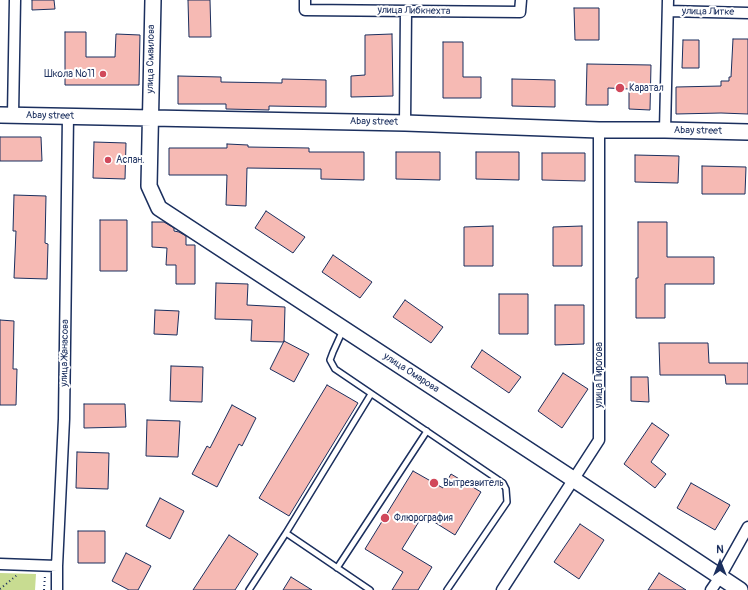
<!DOCTYPE html>
<meta charset="utf-8">
<style>
body{margin:0}
#map{position:relative;width:748px;height:590px;overflow:hidden;background:#fff;font-family:Pangolin,sans-serif}
canvas{display:block}
.north{position:absolute;left:700px;top:542px;width:40px;height:40px;-webkit-text-stroke:3px #fff;paint-order:stroke;rotate:0deg;font-size:11px;font-weight:700;line-height:16px;text-align:center;color:#1b2f5e}
.north::after{content:'';display:block;margin:auto;width:14px;height:18px;background:#1b2f5e;clip-path:polygon(50% 0,100% 100%,50% 72%,0 100%)}
</style>
<div id="map">
<canvas width="748" height="590"></canvas>
<div class="north">N</div>
</div>
<script>
const c = document.querySelector('canvas').getContext('2d');
c.lineJoin = 'round';
function fillPath(path, color) { c.fillStyle = color; c.fill(path, 'evenodd'); }
const toPath = rows => new Path2D(rows.map(r => 'M' + r).join(''));
function strokePath(path, color, width, dash) { c.strokeStyle = color; c.lineWidth = width; c.lineCap = dash ? 'butt' : 'round'; c.setLineDash(dash || []); c.stroke(path); }
function write(font, color, halo, rows, align = 'center') {
  c.font = font + ' Pangolin,sans-serif'; c.lineWidth = 4; c.setLineDash([]); c.textBaseline = 'middle'; c.strokeStyle = halo; c.fillStyle = color; for (const [text, x, y, turn = 0] of rows) {
    c.save(); c.translate(x, y); c.rotate((+turn || 0) * Math.PI / 180); c.textAlign = isNaN(turn) ? turn : align; if (halo) c.strokeText(text, 0, 0); c.fillText(text, 0, 0); c.restore();
  }
}
fillPath(toPath([
 [0,573,36,574,35,590,0,590]
]), '#c8dc91');
const building = toPath([
 [32,0,54,0,55,9,32,10,32,0],
 [188,0,210,0,211,37,189,37,188,0],
 [574,8,599,8,599,40,575,40,574,8],
 [65,32,86,32,86,57,115,57,116,34,140,35,139,85,65,85,65,32],
 [392,34,393,96,351,97,351,76,365,75,365,35,392,34],
 [733,39,748,39,748,114,721,113,676,114,676,87,721,86,721,81,729,81,729,77,731,77,733,39],
 [683,40,699,40,699,68,682,68,683,40],
 [443,42,463,42,463,77,481,77,481,98,443,98,443,42],
 [587,64,651,65,650,110,629,109,629,89,608,88,608,105,586,105,587,64],
 [178,76,221,77,221,82,282,83,282,79,326,80,326,107,269,106,269,110,226,109,226,104,178,104,178,76],
 [512,79,555,80,555,107,512,106,512,79],
 [0,137,41,137,42,161,0,161,0,137],
 [94,142,126,143,125,179,93,178,94,142],
 [227,144,248,145,248,147,309,148,309,152,364,152,364,180,321,179,321,169,247,168,246,206,226,205,227,175,169,175,169,148,227,148,227,144],
 [396,152,440,152,440,180,396,179,396,152],
 [476,152,519,152,519,180,476,179,476,152],
 [542,153,585,153,585,181,542,180,542,153],
 [635,155,679,156,678,183,635,182,635,155],
 [702,166,746,167,745,194,702,194,702,166],
 [14,195,46,196,45,243,48,244,47,279,14,278,16,231,13,231,14,195],
 [266,211,305,237,293,253,255,228,266,211],
 [100,220,127,220,127,271,100,271,100,220],
 [152,222,164,222,174,228,174,231,179,232,186,236,186,245,195,245,195,284,176,284,176,265,166,265,167,248,152,247,152,222],
 [638,222,667,222,667,257,714,257,714,284,665,284,665,318,636,318,636,278,638,278,638,222],
 [493,226,493,266,464,266,464,227,493,226],
 [582,226,582,266,553,266,553,227,582,226],
 [333,255,372,282,360,298,322,272,333,255],
 [216,283,248,284,247,305,285,307,284,342,251,341,252,320,215,319,216,283],
 [499,294,528,294,528,334,499,334,499,294],
 [405,300,443,327,431,343,393,317,405,300],
 [555,305,584,305,584,344,555,345,555,305],
 [155,310,179,311,177,335,154,334,155,310],
 [0,320,14,321,13,369,17,369,16,405,0,405,0,320],
 [284,341,309,354,294,382,270,369,284,341],
 [659,343,708,343,709,363,748,363,748,384,726,384,725,375,660,375,659,343],
 [482,350,521,377,509,393,471,367,482,350],
 [171,366,203,367,202,402,170,401,171,366],
 [563,373,588,389,562,428,538,411,563,373],
 [631,377,648,377,649,402,631,401,631,377],
 [327,385,358,403,289,516,259,498,327,385],
 [84,404,125,404,126,427,84,428,84,404],
 [232,405,256,418,242,446,239,444,217,487,192,474,207,446,210,448,232,405],
 [147,420,180,421,178,457,146,456,147,420],
 [652,423,669,435,651,462,666,474,655,488,624,464,652,423],
 [77,452,109,453,108,489,76,488,77,452],
 [413,471,443,488,451,474,481,492,455,535,423,515,402,549,432,567,418,590,392,590,403,572,365,549,413,471],
 [691,483,730,505,715,530,677,508,691,483],
 [160,498,184,511,170,539,146,526,160,498],
 [580,524,604,540,579,579,554,562,580,524],
 [78,531,105,531,105,563,78,563,78,531],
 [229,535,258,554,235,590,193,590,229,535],
 [126,553,151,566,138,590,129,590,112,581,126,553],
 [659,573,686,590,648,590,659,573],
 [291,577,312,590,283,590,291,577]
]);
fillPath(building, '#f6bab4');
strokePath(building, '#1b2f5e', 1);
const lane = toPath([
 [343,330,333,352,330,360,335,369,503,483,506,489,507,502,447,590],
 [337,568,427,431],
 [249,590,286,533],
 [370,590,286,533,371,394]
]);
const street = toPath([
 [305,0,305,10,520,12,521,0],
 [668,11,748,13],
 [13,115,15,0],
 [405,123,406,11],
 [665,130,668,0],
 [0,564,57,566],
 [57,590,57,566,64,419,68,116],
 [502,590,599,440,599,130],
 [711,590,720,577,748,527]
]);
const secondary = toPath([
 [153,0,149,186,159,208,573,479,740,590],
 [0,115,405,123,599,130,665,130,748,132]
]);
strokePath(lane, '#1b2f5e', 8);
strokePath(street, '#1b2f5e', 13);
strokePath(secondary, '#1b2f5e', 18);
strokePath(toPath([
 [0,589,17,575],
 [44,590,45,575]
]), '#1b2f5e', 2, [1, 3]);
strokePath(lane, '#fff', 5);
strokePath(street, '#fff', 10);
strokePath(secondary, '#fff', 15);
for (const [x, y, r, color] of [
 [103,74,4,"#d1495b"],
 [620,88,5,"#d1495b"],
 [108,160,4,"#d1495b"],
 [434,483,5,"#d1495b"],
 [385,518,5,"#d1495b"]
]) { const dot = new Path2D(); dot.arc(x, y, r, 0, 2 * Math.PI); c.fillStyle = color; c.fill(dot); strokePath(dot, '#fff', 1.5); }
write('10px', '#1b2f5e', '#fff', [
 ["улица Либкнехта",414,11,1],
 ["улица Литке",708,12,1],
 ["улица Смаилова",151,59,-89],
 ["Abay street",50,116,1],
 ["Abay street",374,122,1],
 ["Abay street",698,131,1],
 ["улица Жанасова",65,353,-89],
 ["улица Омарова",411,373,33],
 ["улица Пирогова",599,375,-90]
]);
write('10px', '#1b2f5e', '#fff', [
 ["Школа №11",95,74,"right"],
 ["Каратал",629,88],
 ["Аспан.",116,160],
 ["Вытрезвитель",443,483],
 ["Флюрография",394,518]
], 'left');
</script>
